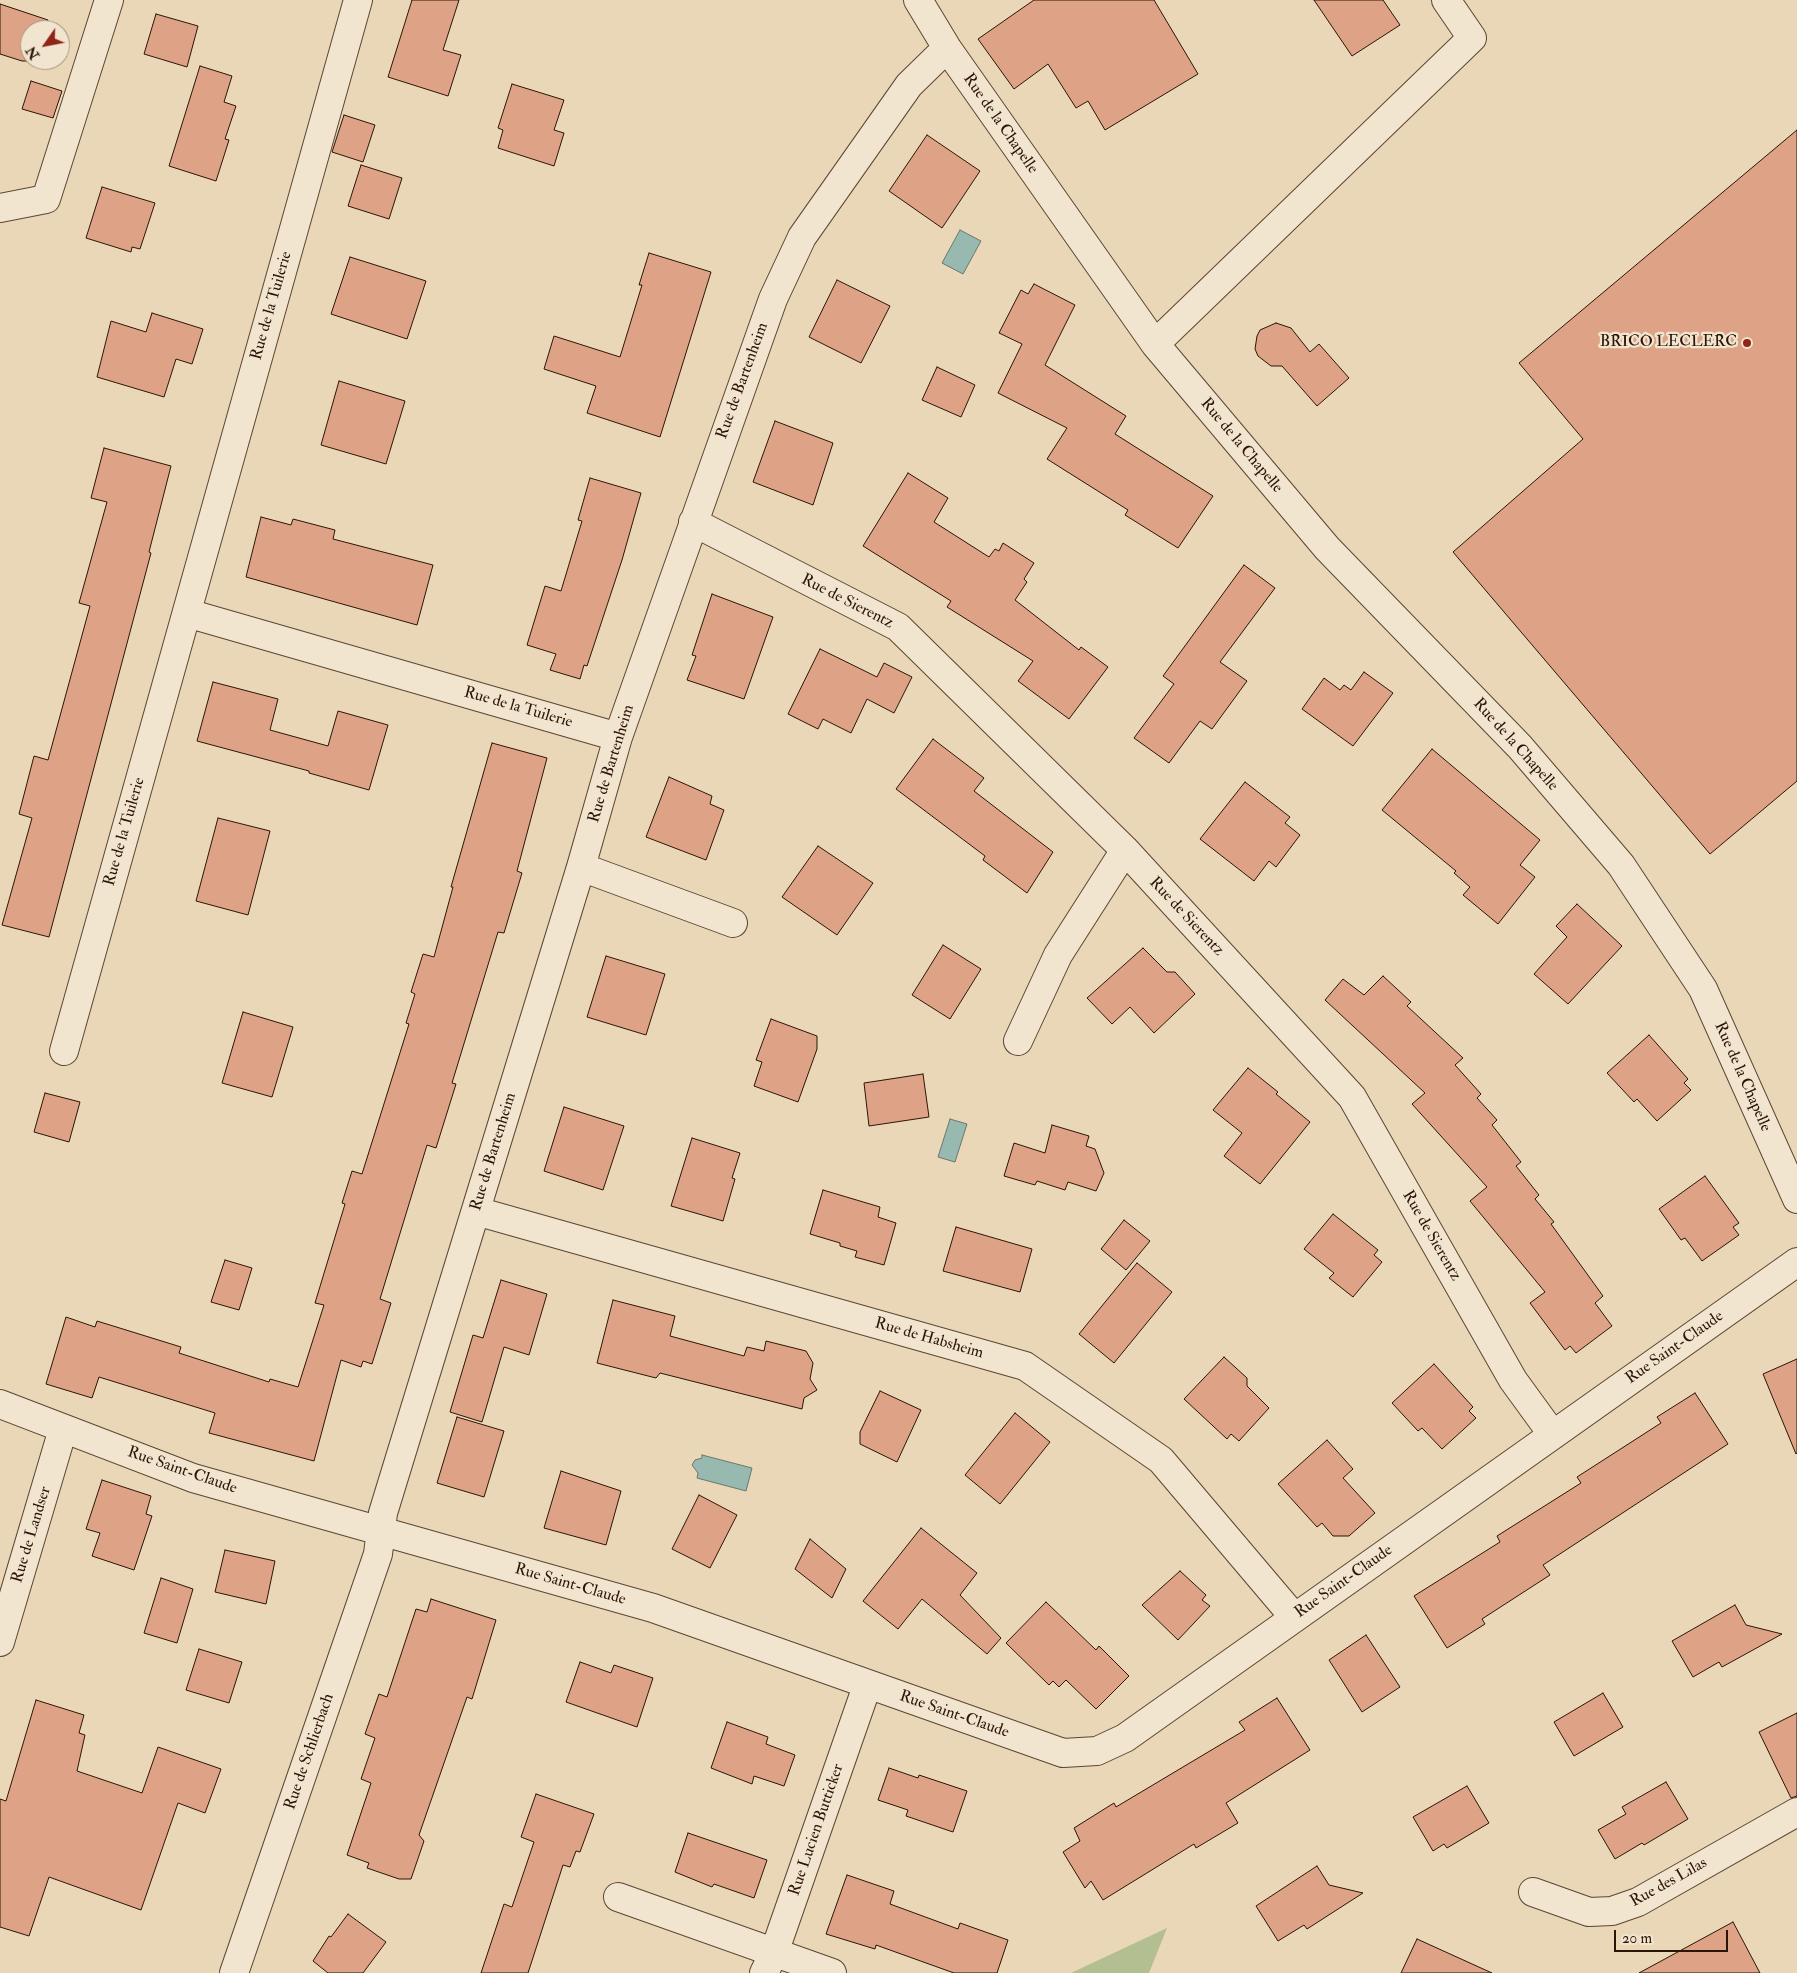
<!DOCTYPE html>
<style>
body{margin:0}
#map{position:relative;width:1797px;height:1973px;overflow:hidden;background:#e9d7b7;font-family:"IM FELL Double Pica",serif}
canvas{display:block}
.north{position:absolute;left:20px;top:20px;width:50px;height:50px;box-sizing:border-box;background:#f1e5d0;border:1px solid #a2927f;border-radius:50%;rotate:237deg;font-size:14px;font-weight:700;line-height:20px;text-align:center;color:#2c1506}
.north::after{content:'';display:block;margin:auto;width:18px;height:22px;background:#8f2418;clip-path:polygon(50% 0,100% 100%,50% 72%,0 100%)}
.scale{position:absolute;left:1614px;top:1930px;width:114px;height:22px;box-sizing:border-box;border:2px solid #2c1506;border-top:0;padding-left:6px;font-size:15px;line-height:18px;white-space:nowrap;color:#2c1506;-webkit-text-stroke:4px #f1e5d0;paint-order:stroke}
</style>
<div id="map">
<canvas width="1797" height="1973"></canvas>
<div class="north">N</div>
<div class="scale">20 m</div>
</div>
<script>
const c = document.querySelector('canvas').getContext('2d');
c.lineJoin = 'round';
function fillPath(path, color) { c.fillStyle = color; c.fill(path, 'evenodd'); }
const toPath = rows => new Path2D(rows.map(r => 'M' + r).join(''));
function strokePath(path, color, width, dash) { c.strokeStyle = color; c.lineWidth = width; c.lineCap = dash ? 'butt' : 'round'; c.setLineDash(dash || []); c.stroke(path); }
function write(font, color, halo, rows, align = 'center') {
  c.font = font + ' "IM FELL Double Pica",serif'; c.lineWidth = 4.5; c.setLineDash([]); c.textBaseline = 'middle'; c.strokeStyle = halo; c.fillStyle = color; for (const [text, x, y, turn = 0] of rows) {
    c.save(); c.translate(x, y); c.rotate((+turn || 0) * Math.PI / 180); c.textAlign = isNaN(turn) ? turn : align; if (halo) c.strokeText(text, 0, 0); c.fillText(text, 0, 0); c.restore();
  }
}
fillPath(toPath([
 [1167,1928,1149,1973,1071,1973]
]), '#b3bf91');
const water = toPath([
 [960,230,981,241,963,274,942,263,960,230],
 [950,1119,967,1124,955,1162,938,1157,950,1119],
 [702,1455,752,1468,746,1491,697,1478,698,1473,692,1465,695,1460,702,1458,702,1455]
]);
fillPath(water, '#97b9b0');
strokePath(water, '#6c776c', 1);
const building = toPath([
 [412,0,459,0,443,50,461,55,448,96,388,77,412,0],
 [1034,0,1154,0,1198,74,1105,130,1088,101,1076,108,1048,64,1014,89,978,39,1034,0],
 [1314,0,1383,0,1400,25,1352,56,1314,0],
 [0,4,48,20,45,30,30,30,30,60,35,61,22,61,0,54,0,4],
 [156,14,198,26,187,67,144,54,156,14],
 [200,66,232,76,224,102,236,106,225,139,229,140,216,181,169,166,200,66],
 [31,81,62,91,53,118,22,109,31,81],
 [512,84,564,100,554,130,564,133,554,166,498,148,503,130,498,128,512,84],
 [344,115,375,125,363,162,332,152,344,115],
 [1797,130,1797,781,1710,854,1453,552,1583,439,1519,363,1797,130],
 [927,135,980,171,942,228,889,191,927,135],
 [361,165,402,178,389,219,348,206,361,165],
 [102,187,155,203,140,249,132,247,131,252,86,238,102,187],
 [649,253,711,272,660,437,587,413,596,386,544,369,554,336,620,357,642,285,639,285,649,253],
 [350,257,426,281,407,339,331,314,350,257],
 [837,280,890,306,861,363,809,337,837,280],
 [1034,284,1075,305,1045,365,1126,416,1115,434,1213,496,1178,548,1125,515,1128,510,1047,459,1067,428,998,393,1022,344,999,333,1021,290,1028,294,1034,284],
 [152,313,203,329,192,364,176,359,164,397,97,377,111,321,146,332,152,313],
 [1276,323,1291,328,1310,352,1319,344,1349,378,1317,406,1282,366,1271,366,1258,356,1255,349,1257,336,1260,330,1276,323],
 [937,367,975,385,961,417,922,400,937,367],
 [339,381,405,401,386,464,321,445,339,381],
 [775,421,833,443,813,505,753,482,775,421],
 [104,448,171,466,149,552,151,553,49,937,2,925,32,818,19,814,34,756,48,760,90,606,79,603,107,502,91,498,104,448],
 [908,473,948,498,934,522,989,557,995,549,999,551,1003,543,1034,563,1024,579,1027,582,1015,600,1079,650,1081,647,1108,667,1069,719,1018,681,1033,661,947,607,951,601,863,546,908,473],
 [590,478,641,493,622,560,587,666,584,665,580,679,550,670,556,654,527,645,545,586,561,591,582,521,578,520,590,478],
 [261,517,291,525,293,519,335,530,333,539,433,565,417,625,246,577,261,517],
 [1244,565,1275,588,1220,662,1247,681,1212,729,1200,721,1169,763,1134,738,1174,684,1163,676,1244,565],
 [712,594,773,617,744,699,687,680,696,656,692,655,712,594],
 [820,649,877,677,884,663,912,677,894,713,867,699,851,733,823,719,818,729,788,714,820,649],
 [1364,672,1393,693,1353,746,1302,709,1324,678,1340,690,1344,685,1351,690,1364,672],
 [213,682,278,699,270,730,328,746,338,711,388,725,369,790,309,773,309,771,197,741,213,682],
 [933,739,984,778,974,791,1053,852,1027,893,983,860,985,856,896,789,933,739],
 [492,743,547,758,517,871,522,873,504,933,498,932,452,1083,456,1084,436,1148,427,1145,380,1299,391,1303,372,1364,363,1361,361,1367,341,1360,314,1461,209,1433,215,1413,99,1377,92,1398,46,1384,66,1317,95,1327,97,1321,181,1347,179,1353,269,1382,270,1379,298,1387,324,1305,315,1303,345,1204,342,1203,352,1171,362,1174,409,1024,406,1023,415,994,411,992,423,954,434,957,453,887,451,887,492,743],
 [1432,749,1540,840,1520,865,1535,877,1498,924,1463,895,1470,887,1454,873,1456,871,1382,810,1432,749],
 [669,777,712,796,710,804,724,810,706,860,646,837,669,777],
 [1245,782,1290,817,1285,823,1300,835,1276,867,1269,861,1254,881,1200,839,1245,782],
 [218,818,270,831,248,915,196,901,218,818],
 [818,846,873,883,837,935,782,897,818,846],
 [1577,904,1622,946,1568,1004,1534,974,1567,937,1556,926,1577,904],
 [943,945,981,969,950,1019,912,995,943,945],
 [1143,948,1167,972,1175,972,1195,994,1154,1033,1130,1007,1112,1024,1087,998,1143,948],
 [606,956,665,974,646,1035,587,1017,606,956],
 [1383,976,1411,1002,1407,1006,1463,1058,1455,1065,1481,1094,1477,1098,1497,1120,1492,1125,1521,1162,1516,1166,1539,1195,1535,1199,1554,1222,1551,1224,1603,1296,1595,1303,1612,1326,1576,1353,1570,1346,1565,1350,1530,1303,1545,1292,1470,1201,1487,1187,1412,1104,1425,1093,1325,1000,1343,979,1364,995,1383,976],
 [243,1012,293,1027,272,1097,222,1083,243,1012],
 [771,1019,817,1036,817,1049,798,1102,754,1086,762,1062,756,1060,771,1019],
 [1649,1035,1688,1079,1684,1083,1691,1090,1657,1121,1637,1099,1634,1102,1607,1073,1649,1035],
 [1248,1068,1278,1092,1276,1094,1310,1122,1260,1184,1224,1156,1242,1133,1213,1110,1248,1068],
 [923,1074,929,1117,869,1126,864,1083,923,1074],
 [45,1093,80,1102,69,1142,34,1132,45,1093],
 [564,1107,624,1126,603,1190,544,1171,564,1107],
 [1052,1125,1089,1136,1086,1146,1095,1149,1104,1173,1096,1191,1068,1182,1065,1190,1037,1181,1035,1185,1004,1176,1014,1143,1045,1153,1052,1125],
 [692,1138,740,1153,732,1178,735,1179,723,1221,671,1206,692,1138],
 [1705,1176,1739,1223,1733,1227,1739,1235,1702,1261,1685,1238,1681,1240,1659,1209,1705,1176],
 [823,1190,880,1207,878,1217,896,1223,884,1265,855,1257,857,1251,840,1246,840,1243,810,1234,823,1190],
 [1333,1214,1378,1250,1374,1255,1382,1262,1353,1297,1329,1278,1334,1273,1304,1249,1333,1214],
 [1124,1220,1150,1241,1126,1270,1101,1249,1124,1220],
 [956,1227,1032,1249,1020,1292,943,1271,956,1227],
 [225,1260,252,1268,239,1310,211,1302,225,1260],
 [1137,1263,1172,1292,1114,1363,1079,1334,1137,1263],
 [501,1280,547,1294,529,1355,504,1347,482,1422,450,1412,473,1335,483,1338,501,1280],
 [613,1300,675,1316,670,1336,744,1356,747,1347,764,1351,766,1341,806,1351,813,1363,810,1379,817,1390,804,1398,802,1409,660,1373,656,1378,597,1363,613,1300],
 [1224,1357,1247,1378,1247,1386,1269,1408,1239,1441,1231,1434,1227,1439,1184,1399,1224,1357],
 [1797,1359,1797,1453,1796,1454,1763,1374,1797,1359],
 [1434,1364,1473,1407,1469,1411,1476,1418,1442,1449,1422,1428,1418,1431,1392,1403,1434,1364],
 [880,1391,921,1410,897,1462,860,1444,860,1432,880,1391],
 [1695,1393,1728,1444,1543,1565,1550,1575,1482,1619,1485,1624,1447,1648,1414,1596,1500,1542,1497,1536,1581,1483,1577,1477,1661,1423,1657,1417,1695,1393],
 [1015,1413,1050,1442,1000,1504,965,1475,1015,1413],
 [457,1417,504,1431,484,1497,437,1483,457,1417],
 [1327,1440,1353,1469,1343,1478,1375,1513,1349,1536,1333,1536,1322,1523,1317,1527,1278,1484,1327,1440],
 [561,1471,621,1491,606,1545,544,1528,561,1471],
 [102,1480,151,1496,146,1514,152,1516,134,1570,92,1556,100,1533,86,1529,102,1480],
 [699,1495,737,1515,710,1568,672,1549,699,1495],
 [921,1528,977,1573,960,1595,1001,1638,987,1654,922,1599,898,1629,863,1601,921,1528],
 [810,1539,846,1569,832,1598,795,1569,810,1539],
 [225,1550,275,1561,266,1604,215,1592,225,1550],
 [1180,1571,1206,1595,1202,1600,1210,1606,1178,1640,1142,1605,1180,1571],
 [161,1578,193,1589,177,1643,144,1633,161,1578],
 [431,1599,496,1620,472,1699,467,1697,419,1835,424,1841,411,1879,399,1879,367,1868,369,1863,347,1855,371,1783,361,1779,375,1738,365,1734,379,1694,387,1697,416,1609,427,1612,431,1599],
 [1046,1602,1096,1650,1099,1646,1129,1676,1096,1709,1066,1680,1059,1687,1053,1681,1049,1685,1006,1643,1046,1602],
 [1735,1605,1746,1625,1782,1634,1722,1667,1719,1662,1693,1677,1672,1641,1735,1605],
 [1366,1635,1400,1687,1362,1712,1329,1660,1366,1635],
 [199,1649,242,1662,229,1703,186,1690,199,1649],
 [580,1662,611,1673,614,1665,653,1678,637,1727,566,1702,580,1662],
 [1603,1693,1623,1727,1574,1756,1554,1722,1603,1693],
 [1277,1698,1310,1750,1226,1803,1238,1823,1196,1848,1194,1844,1103,1900,1091,1881,1085,1888,1063,1852,1080,1841,1074,1828,1114,1803,1116,1807,1245,1730,1239,1722,1277,1698],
 [36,1700,84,1715,79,1733,85,1735,77,1771,142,1793,158,1747,221,1769,205,1813,178,1803,141,1910,49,1877,29,1936,0,1927,0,1799,6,1801,36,1700],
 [1797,1713,1797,1796,1791,1798,1759,1732,1797,1713],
 [727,1722,768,1737,766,1744,795,1755,784,1786,754,1776,752,1784,711,1768,727,1722],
 [889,1768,918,1778,919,1775,967,1791,953,1832,906,1816,908,1810,878,1800,889,1768],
 [1666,1782,1688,1819,1644,1845,1642,1843,1615,1859,1598,1830,1626,1814,1622,1807,1666,1782],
 [1467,1786,1489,1823,1447,1848,1444,1844,1433,1851,1413,1817,1467,1786],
 [536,1794,594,1814,580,1852,576,1851,570,1867,563,1865,528,1973,481,1973,504,1904,512,1907,534,1842,521,1837,536,1794],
 [688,1833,767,1860,754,1898,714,1884,712,1887,675,1872,688,1833],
 [1317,1866,1329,1885,1363,1893,1307,1929,1304,1925,1278,1941,1256,1906,1317,1866],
 [847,1875,894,1891,890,1904,958,1929,960,1923,1008,1940,997,1973,954,1973,876,1945,875,1949,826,1934,847,1875],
 [348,1914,386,1942,363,1973,328,1973,313,1961,329,1936,331,1937,348,1914],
 [1733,1922,1760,1973,1639,1973,1698,1941,1733,1922],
 [1417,1939,1492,1973,1401,1973,1417,1939]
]);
fillPath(building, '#dea286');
strokePath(building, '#2c1506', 1);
const minor = toPath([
 [918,0,947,48,1155,344,1327,548,1520,747,1621,865,1703,989,1797,1199],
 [0,208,46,199,109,0],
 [1155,344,1472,38,1446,0],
 [693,522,898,627,1125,850,1352,1097,1513,1380,1553,1435],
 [187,613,618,737],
 [581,867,733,923],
 [1018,1041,1058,955,1125,850],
 [64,1051,358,0],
 [476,1211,1025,1366,1161,1460,1294,1617],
 [0,1404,193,1478,653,1608,1063,1753,1097,1751,1125,1738,1797,1262],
 [0,1642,63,1429],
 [1533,1892,1589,1912,1612,1911,1638,1902,1797,1812],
 [618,1897,832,1973],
 [234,1973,378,1554,383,1513,581,867,618,737,773,299,802,237,909,85,947,48],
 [764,1973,774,1953,867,1686]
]);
strokePath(minor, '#5b4632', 30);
strokePath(minor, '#f1e5d0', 28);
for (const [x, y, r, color] of [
 [1747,343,5,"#8f2418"]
]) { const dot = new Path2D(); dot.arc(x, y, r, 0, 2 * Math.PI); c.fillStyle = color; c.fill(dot); strokePath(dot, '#f1e5d0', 2); }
write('16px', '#2c1506', '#f1e5d0', [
 ["Rue de la Chapelle",1000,124,55],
 ["Rue de la Tuilerie",272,306,-74],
 ["Rue de Bartenheim",743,381,-70],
 ["Rue de la Chapelle",1241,446,50],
 ["Rue de Sierentz",847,602,27],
 ["Rue de la Tuilerie",518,708,16],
 ["Rue de la Chapelle",1515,745,48],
 ["Rue de Bartenheim",612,764,-73],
 ["Rue de la Tuilerie",125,832,-74],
 ["Rue de Sierentz",1186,917,47],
 ["Rue de la Chapelle",1742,1077,66],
 ["Rue de Bartenheim",494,1152,-73],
 ["Rue de Sierentz",1431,1236,60],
 ["Rue de Habsheim",929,1339,16],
 ["Rue Saint-Claude",1675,1348,-35],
 ["Rue Saint-Claude",182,1471,19],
 ["Rue de Landser",32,1535,-73],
 ["Rue Saint-Claude",1344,1582,-35],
 ["Rue Saint-Claude",570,1585,16],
 ["Rue Saint-Claude",954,1715,19],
 ["Rue de Schlierbach",310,1752,-71],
 ["Rue Lucien Butticker",817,1830,-71],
 ["Rue des Lilas",1669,1883,-29]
]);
write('16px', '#2c1506', '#f1e5d0', [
 ["BRICO LECLERC",1737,343]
], 'right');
</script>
